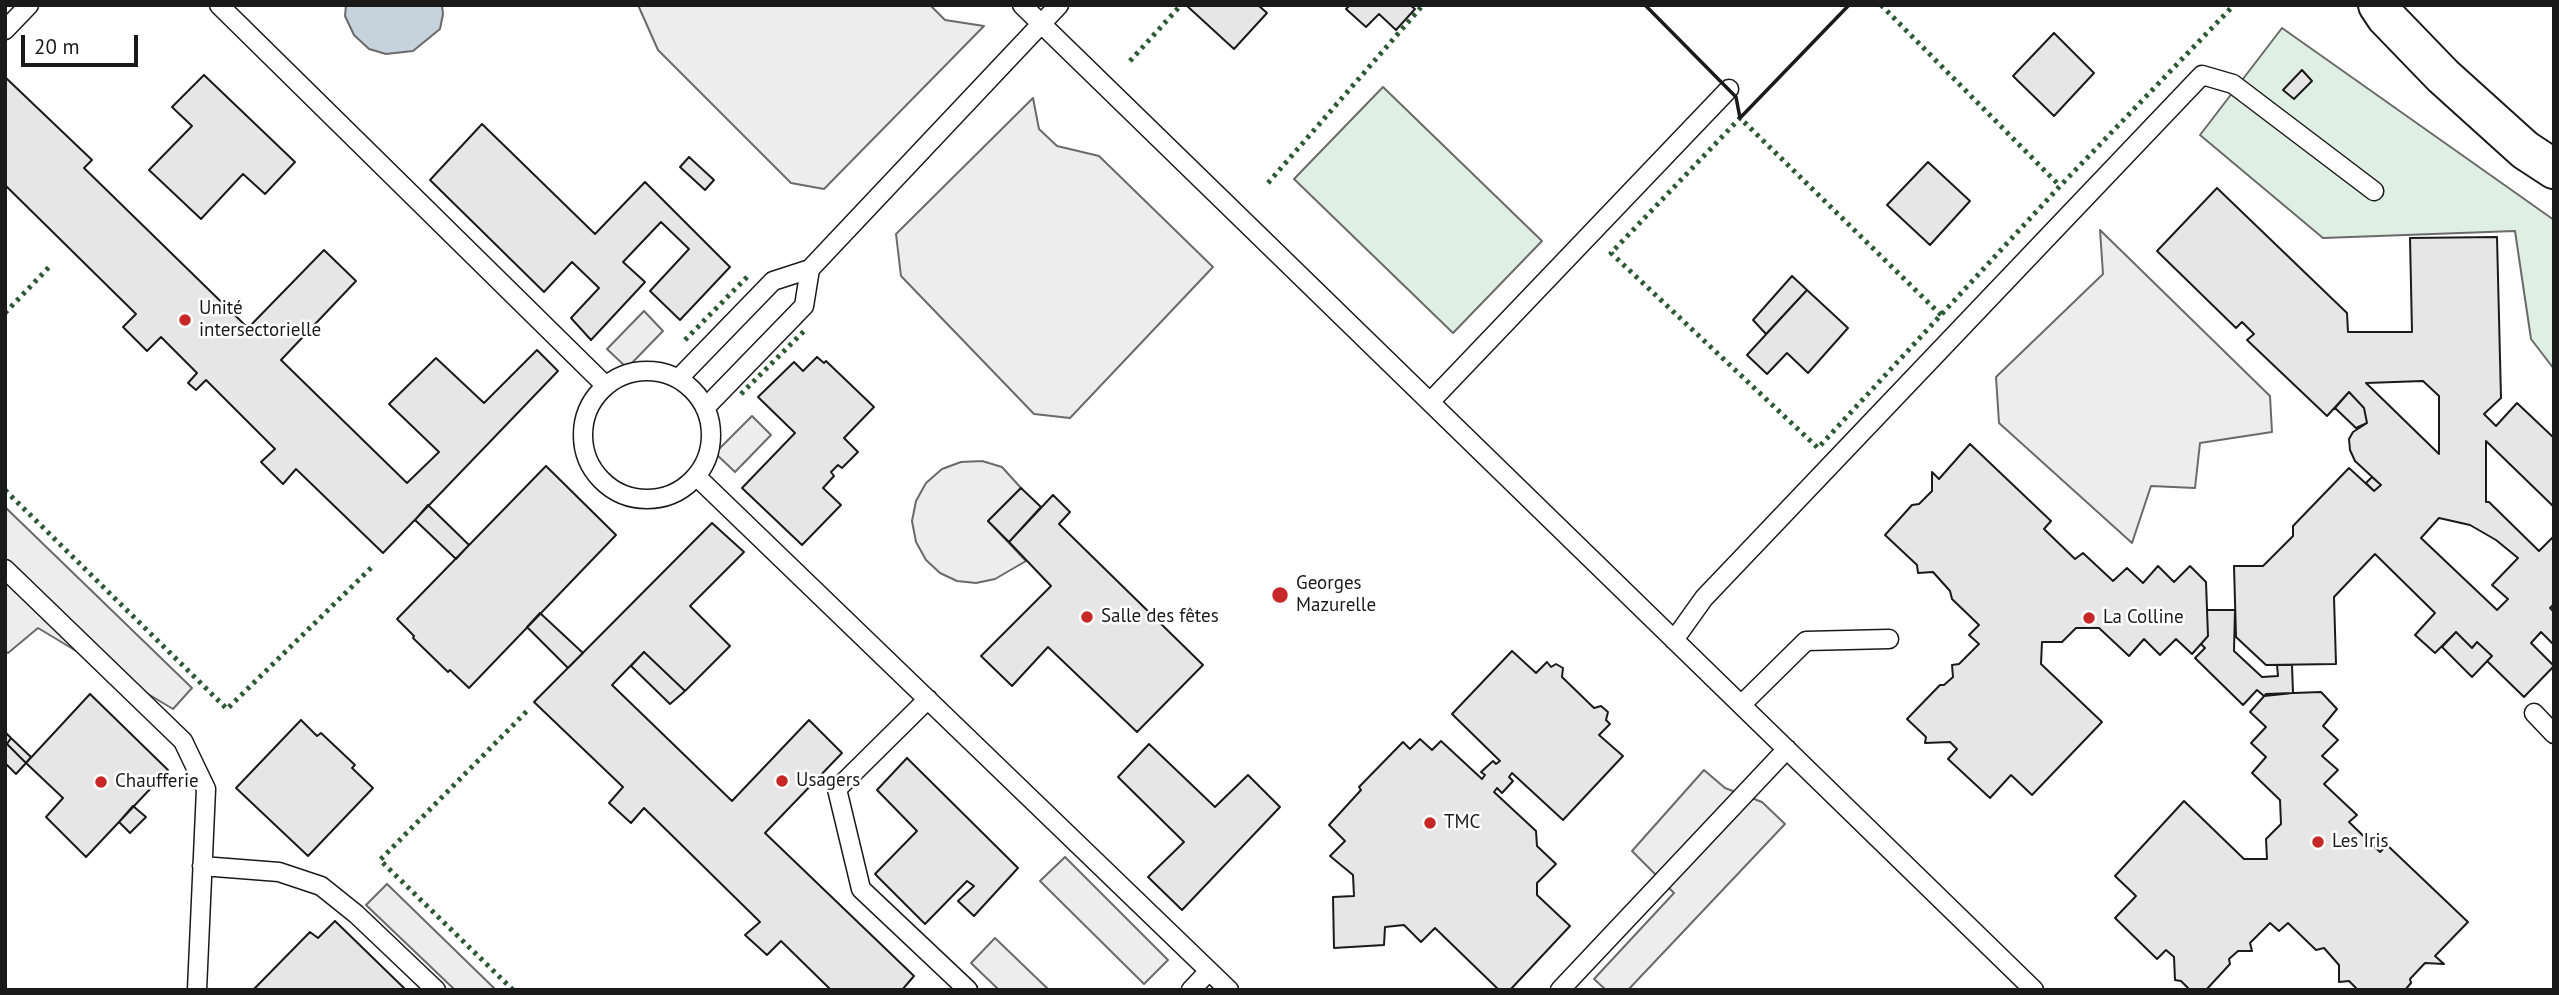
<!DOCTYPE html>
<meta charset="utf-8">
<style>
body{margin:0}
#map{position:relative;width:2559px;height:995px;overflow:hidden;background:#fff;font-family:"PT Sans",sans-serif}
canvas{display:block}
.frame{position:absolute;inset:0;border:7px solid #1a1a1a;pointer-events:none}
.scale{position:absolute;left:21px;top:35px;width:117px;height:32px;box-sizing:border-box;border:4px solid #1a1a1a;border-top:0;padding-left:9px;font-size:21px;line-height:24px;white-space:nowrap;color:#1a1a1a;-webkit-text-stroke:5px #fff;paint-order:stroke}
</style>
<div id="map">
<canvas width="2559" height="995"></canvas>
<div class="frame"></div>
<div class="scale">20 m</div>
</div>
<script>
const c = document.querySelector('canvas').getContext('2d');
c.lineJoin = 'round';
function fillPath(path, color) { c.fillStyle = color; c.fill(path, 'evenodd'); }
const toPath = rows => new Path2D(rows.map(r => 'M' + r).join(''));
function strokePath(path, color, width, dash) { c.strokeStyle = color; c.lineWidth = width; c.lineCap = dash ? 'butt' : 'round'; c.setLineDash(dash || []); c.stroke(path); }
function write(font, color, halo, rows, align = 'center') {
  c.font = font + ' "PT Sans",sans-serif'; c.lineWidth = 5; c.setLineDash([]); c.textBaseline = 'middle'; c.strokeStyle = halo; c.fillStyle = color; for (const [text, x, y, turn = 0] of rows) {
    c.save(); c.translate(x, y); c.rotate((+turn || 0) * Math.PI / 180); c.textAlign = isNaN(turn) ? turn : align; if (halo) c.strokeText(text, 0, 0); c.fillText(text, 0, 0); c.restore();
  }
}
const green = toPath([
 [2282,28,2554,220,2554,369,2531,339,2515,231,2323,238,2200,135,2282,28],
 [1383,87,1542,241,1453,333,1294,179,1383,87]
]);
fillPath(green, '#e0efe3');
strokePath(green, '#6a6a6a', 2);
const parking = toPath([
 [638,5,930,5,945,20,984,26,824,189,791,183,658,50,638,5],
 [1033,98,1039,129,1057,146,1099,156,1213,267,1070,418,1034,414,901,276,896,234,1033,98],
 [2100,230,2270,396,2272,432,2200,443,2195,488,2151,486,2132,543,1999,423,1996,377,2103,274,2100,230],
 [644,311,663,331,627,368,607,349,644,311],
 [752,416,771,435,735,472,715,453,752,416],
 [982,461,1002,467,1021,488,988,521,1026,561,995,579,976,583,957,581,940,573,926,560,916,542,912,521,916,501,926,483,942,469,961,462,982,461],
 [5,507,192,688,173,709,38,628,8,653,5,651,5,507],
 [1704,770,1725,788,1762,802,1785,824,1628,990,1606,990,1594,979,1674,893,1632,851,1704,770],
 [1065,857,1168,960,1144,984,1040,881,1065,857],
 [387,884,496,990,455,990,366,905,387,884],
 [995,938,1049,990,999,990,971,963,995,938]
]);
fillPath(parking, '#ededed');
strokePath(parking, '#6a6a6a', 2);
const water = toPath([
 [346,5,442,5,443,14,440,29,413,51,386,54,369,49,354,35,345,16,346,5]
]);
fillPath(water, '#c6d2dc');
strokePath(water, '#6a6a6a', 2);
const building = toPath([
 [1186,5,1258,5,1267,13,1234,49,1186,5],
 [1350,5,1410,5,1415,9,1396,30,1379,14,1366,27,1346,9,1350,5],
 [2054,33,2094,73,2054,116,2013,76,2054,33],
 [2302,70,2312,81,2294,99,2283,90,2302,70],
 [204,75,295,162,265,194,243,174,201,219,149,170,192,126,172,107,204,75],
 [5,77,92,160,84,168,248,328,324,250,356,281,281,360,407,483,439,452,389,404,436,358,484,403,537,350,558,371,383,553,296,469,283,484,261,462,275,449,206,380,196,390,188,383,197,373,161,337,147,351,123,327,136,314,5,185,5,77],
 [482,124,595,234,645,182,730,267,680,320,650,291,689,249,661,222,623,262,645,282,591,340,571,318,599,288,572,262,544,292,430,180,482,124],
 [689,157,714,180,705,190,680,167,689,157],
 [1928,162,1970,201,1930,245,1887,205,1928,162],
 [2217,188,2347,313,2348,332,2412,332,2410,238,2497,237,2501,398,2484,414,2496,426,2517,403,2554,438,2554,507,2486,441,2486,502,2489,502,2539,551,2554,536,2554,604,2550,608,2554,612,2554,645,2541,632,2531,643,2554,666,2524,697,2487,661,2492,656,2477,642,2472,648,2456,632,2435,653,2415,635,2435,613,2375,554,2334,597,2336,664,2266,665,2236,637,2234,566,2263,566,2293,536,2293,526,2349,468,2374,491,2381,485,2355,461,2350,450,2349,439,2353,432,2367,423,2364,408,2349,392,2327,416,2247,340,2254,334,2242,322,2236,328,2157,251,2217,188],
 [2423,381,2439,396,2439,454,2366,383,2423,381],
 [2439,518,2470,525,2496,540,2518,558,2492,585,2508,599,2497,610,2421,538,2439,518],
 [1792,276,1807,290,1766,334,1753,320,1792,276],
 [1807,290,1848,328,1808,373,1787,353,1767,374,1747,355,1807,290],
 [817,357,824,363,826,361,874,407,844,438,858,452,842,468,838,465,831,472,834,476,823,488,841,505,802,545,742,488,795,433,758,397,794,362,803,371,817,357],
 [2349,392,2364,408,2367,423,2356,428,2335,408,2349,392],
 [1970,444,2051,521,2044,529,2075,559,2083,553,2113,581,2127,568,2143,583,2158,566,2174,582,2190,566,2206,582,2208,636,2192,654,2176,639,2160,655,2144,639,2129,656,2099,628,2076,628,2062,642,2042,642,2041,664,2102,722,2032,795,2011,775,1990,798,1948,759,1957,749,1950,742,1925,743,1926,737,1907,719,1940,685,1944,685,1953,677,1952,665,1959,664,1979,644,1969,635,1979,625,1952,599,1950,591,1933,572,1918,573,1917,565,1885,535,1912,505,1919,504,1932,491,1932,472,1939,479,1970,444],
 [546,466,616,535,469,688,450,670,448,672,413,638,414,636,397,619,546,466],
 [2372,477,2381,485,2374,491,2366,483,2372,477],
 [1021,488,1041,507,1009,542,988,521,1021,488],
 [1053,495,1070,512,1059,524,1203,665,1137,732,1048,647,1012,686,981,656,1051,586,1009,542,1053,495],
 [428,505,469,545,456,559,415,520,428,505],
 [712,523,744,552,690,606,730,646,685,691,644,652,612,685,732,801,809,720,842,753,765,833,914,976,902,990,831,990,781,941,767,955,745,935,760,922,644,808,631,823,609,803,623,787,534,702,712,523],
 [2207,610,2235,610,2234,651,2262,677,2278,676,2277,665,2292,665,2293,693,2264,696,2257,690,2243,705,2195,658,2205,648,2201,644,2208,636,2207,610],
 [540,613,583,653,568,668,527,627,540,613],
 [2456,632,2472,648,2477,642,2492,656,2472,677,2442,647,2456,632],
 [1512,651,1536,673,1547,662,1551,667,1556,664,1563,668,1562,677,1594,708,1601,706,1608,712,1606,720,1610,724,1599,735,1623,756,1563,820,1512,773,1509,777,1513,781,1502,793,1497,788,1494,792,1536,831,1537,846,1556,864,1537,883,1537,895,1570,926,1510,990,1499,990,1435,928,1421,942,1404,925,1385,927,1384,945,1334,948,1333,897,1354,896,1353,875,1330,856,1345,841,1329,825,1361,790,1359,787,1403,742,1410,749,1420,739,1432,750,1441,741,1482,779,1485,775,1481,772,1493,761,1496,764,1500,761,1452,714,1512,651],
 [644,652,685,691,670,704,631,666,644,652],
 [2321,692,2337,709,2323,726,2338,740,2322,756,2338,770,2324,784,2357,815,2349,822,2380,852,2387,845,2468,922,2435,956,2444,964,2425,963,2410,979,2411,983,2405,990,2358,990,2349,981,2339,982,2339,965,2324,948,2316,950,2288,923,2279,931,2270,923,2250,943,2252,951,2238,951,2229,959,2230,964,2206,990,2190,990,2181,981,2175,980,2174,957,2166,950,2157,959,2115,918,2136,896,2115,876,2184,801,2244,859,2267,859,2266,839,2281,824,2280,800,2252,773,2266,757,2251,743,2266,727,2250,712,2266,694,2321,692],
 [90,694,168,770,86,857,46,817,63,798,26,763,90,694],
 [301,720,317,736,321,733,355,765,352,768,373,788,308,856,236,788,301,720],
 [5,732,11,738,7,744,26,763,16,774,5,763,5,732],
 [11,738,31,757,26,763,7,744,11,738],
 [1149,744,1215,807,1248,775,1280,807,1182,910,1148,877,1184,842,1118,777,1149,744],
 [907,758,1018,868,974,916,958,901,974,886,967,881,925,924,875,874,917,831,877,790,907,758],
 [133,806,146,817,130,833,119,822,133,806],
 [335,921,406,990,253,990,310,932,318,938,335,921]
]);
fillPath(building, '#e6e6e6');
strokePath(building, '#1a1a1a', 2);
const lane = toPath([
 [219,5,606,386],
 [1022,5,2034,990],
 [5,30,29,5],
 [810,269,1059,5],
 '583 435a64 64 0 1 1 128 0a64 64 0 1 1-128 0Z',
 [678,379,773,281,810,269,804,306,705,408],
 [1430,402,1729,89],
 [696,476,1229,990],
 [5,569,183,741,206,789,197,990],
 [1674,640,1704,598,2202,75,2233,84,2374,191],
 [928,699,837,789,861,889,968,990],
 [1741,705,1806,641,1889,639],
 [2534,713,2554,734],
 [202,866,279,872,321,886,356,914,436,990],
 [1191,990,1209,971],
 [1560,990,1787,749]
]);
const secondary = toPath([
 [2378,5,2386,17,2443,76,2525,150,2554,169]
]);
strokePath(lane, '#1a1a1a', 21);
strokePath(secondary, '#1a1a1a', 42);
strokePath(lane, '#fff', 18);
strokePath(secondary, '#fff', 38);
strokePath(toPath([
 [1881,5,2060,186],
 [1130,61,1181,5],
 [1268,183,1423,5],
 [5,313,51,265],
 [1941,315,1740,118,1611,253,1818,448,2060,186,2234,5],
 [685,340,749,275],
 [741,394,805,330],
 [5,490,227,709,374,565],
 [513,990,380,860,529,709]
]), '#2b5a34', 5, [3.5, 5]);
strokePath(toPath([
 [1645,5,1736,97,1740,118,1849,5]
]), '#1a1a1a', 3.5);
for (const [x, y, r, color] of [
 [185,320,7,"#c62828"],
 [1280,595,9,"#c62828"],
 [1087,617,7,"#c62828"],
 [2089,618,7,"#c62828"],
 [782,781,7,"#c62828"],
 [101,782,7,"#c62828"],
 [1430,823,7,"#c62828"],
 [2318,842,7,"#c62828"]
]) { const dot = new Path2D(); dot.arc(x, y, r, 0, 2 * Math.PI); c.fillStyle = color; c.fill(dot); strokePath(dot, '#fff', 2.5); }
write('19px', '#1a1a1a', '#fff', [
 ["Unité",199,309],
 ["intersectorielle",199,331],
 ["Georges",1296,584],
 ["Mazurelle",1296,606],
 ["Salle des fêtes",1101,617],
 ["La Colline",2103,618],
 ["Usagers",796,781],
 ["Chaufferie",115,782],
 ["TMC",1444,823],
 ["Les Iris",2332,842]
], 'left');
</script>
